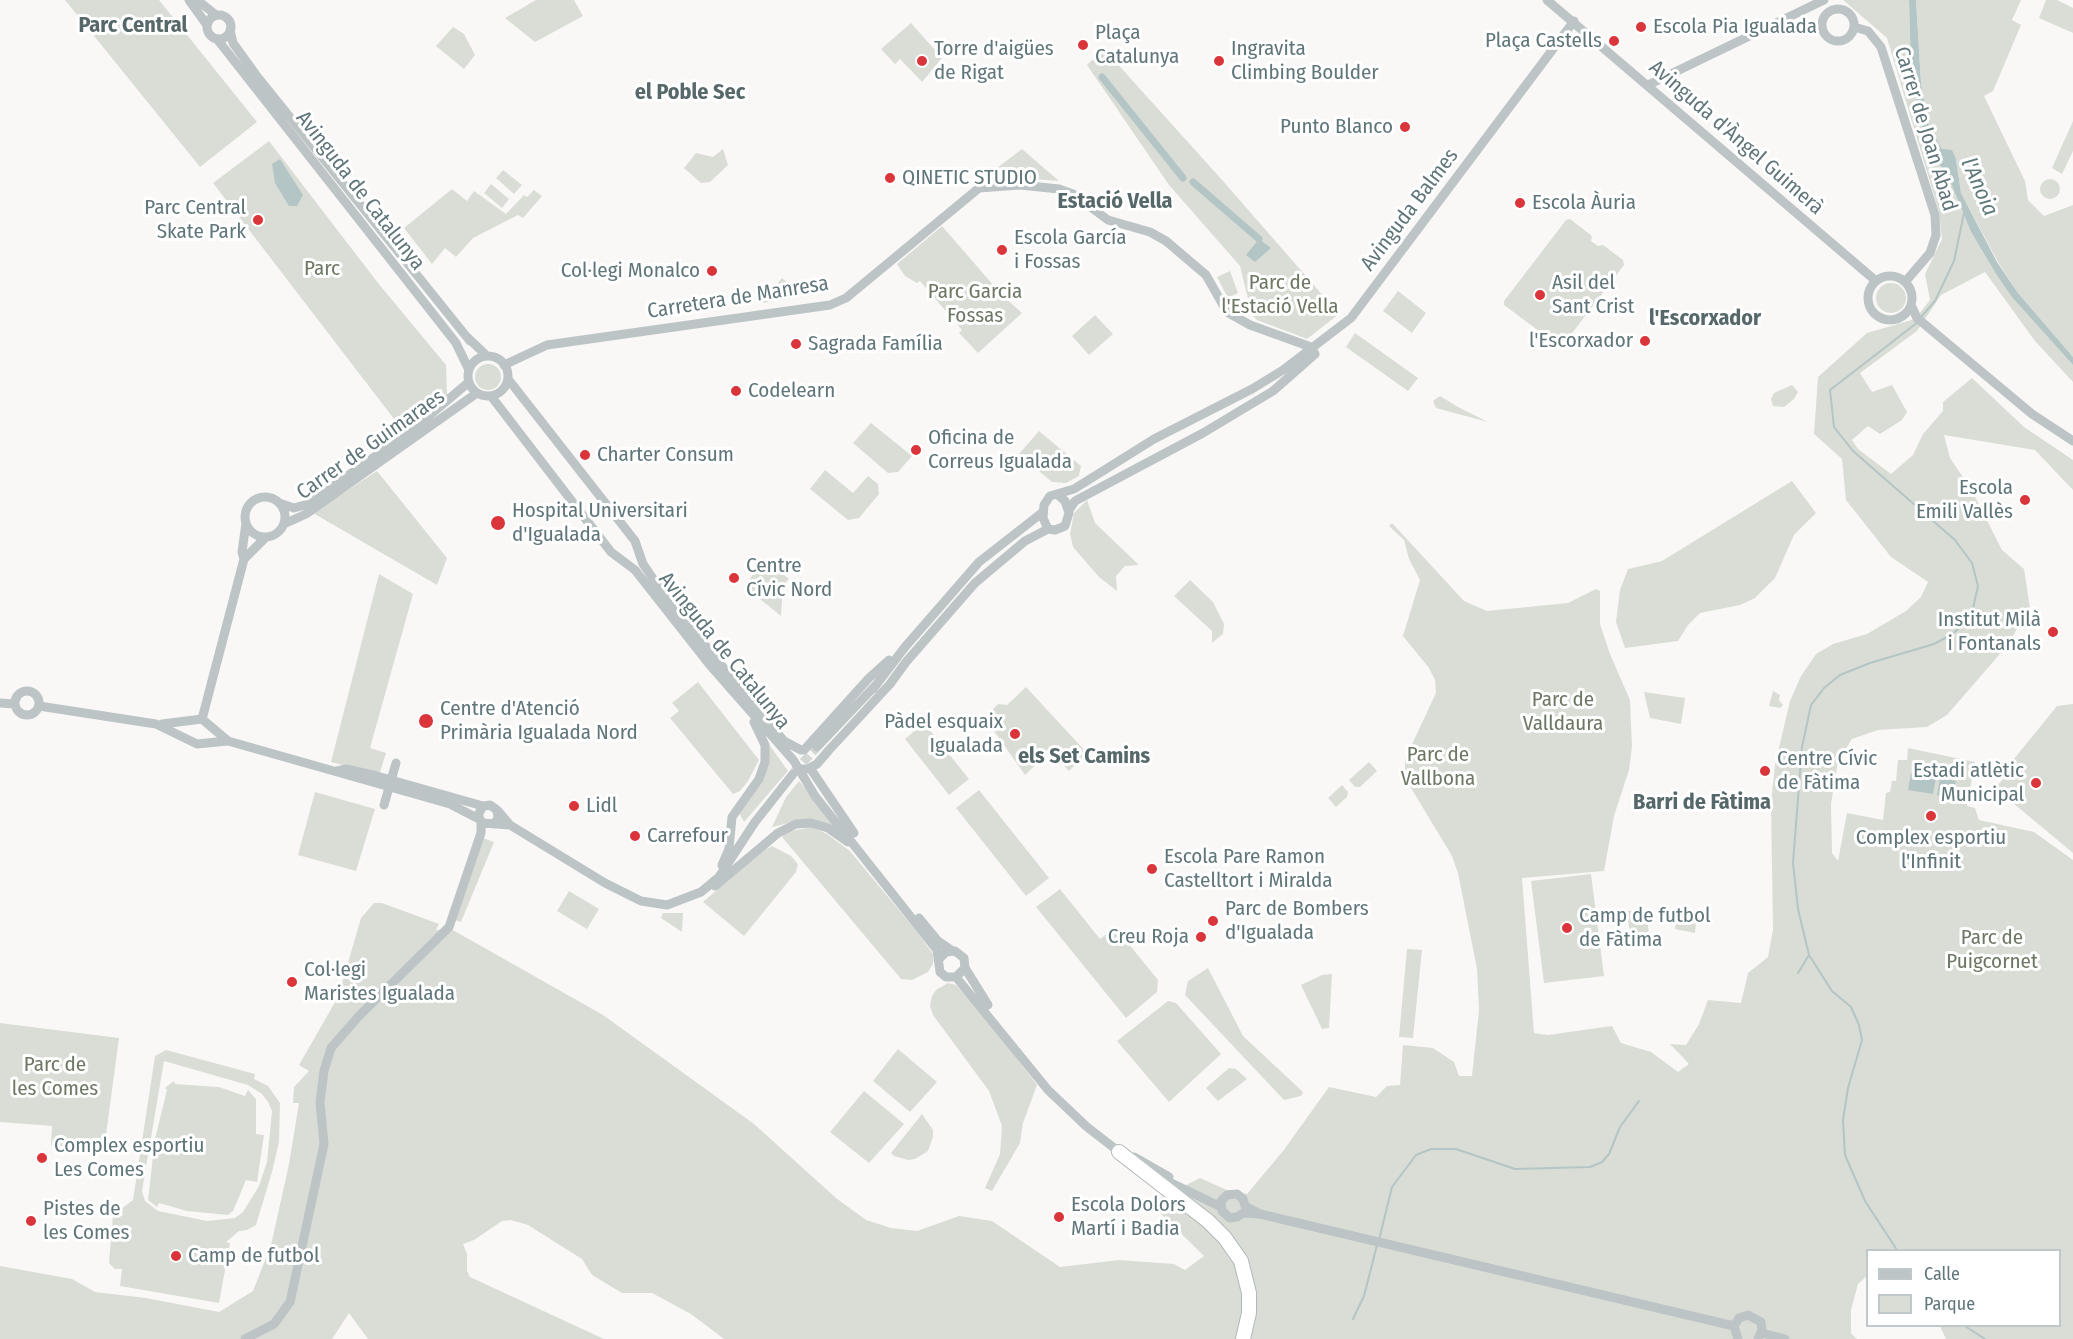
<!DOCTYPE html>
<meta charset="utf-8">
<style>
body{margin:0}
#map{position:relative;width:2073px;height:1339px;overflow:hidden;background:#f9f8f6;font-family:"Fira Sans Condensed",sans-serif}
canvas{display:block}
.legend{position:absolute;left:1866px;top:1249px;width:195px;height:78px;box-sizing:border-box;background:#fff;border:2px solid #bfc8ca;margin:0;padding:8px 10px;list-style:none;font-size:18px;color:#60767a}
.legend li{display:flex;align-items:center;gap:12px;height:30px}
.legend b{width:30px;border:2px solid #bfc8ca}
</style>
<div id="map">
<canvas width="2073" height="1339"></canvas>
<ul class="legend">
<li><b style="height:8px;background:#bdc4c6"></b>Calle</li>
<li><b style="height:16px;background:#daddd6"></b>Parque</li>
</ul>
</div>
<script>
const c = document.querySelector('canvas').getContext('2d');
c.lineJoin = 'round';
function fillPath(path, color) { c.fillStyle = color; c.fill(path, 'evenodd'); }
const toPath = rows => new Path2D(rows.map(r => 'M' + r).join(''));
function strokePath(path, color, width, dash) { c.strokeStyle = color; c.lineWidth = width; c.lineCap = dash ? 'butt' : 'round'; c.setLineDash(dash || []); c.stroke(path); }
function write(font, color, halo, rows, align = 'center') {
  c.font = font + ' "Fira Sans Condensed",sans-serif'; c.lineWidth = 6; c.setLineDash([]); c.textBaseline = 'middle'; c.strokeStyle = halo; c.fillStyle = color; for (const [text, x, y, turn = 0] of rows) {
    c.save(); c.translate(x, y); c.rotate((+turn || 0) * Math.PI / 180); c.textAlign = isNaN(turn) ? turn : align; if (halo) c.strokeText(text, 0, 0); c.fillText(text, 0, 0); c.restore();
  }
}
fillPath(toPath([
 [65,0,159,0,257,122,200,167],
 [536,0,574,0,583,16,535,42,505,18],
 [1843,0,1909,0,1911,70,1922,127,1933,148,1924,148,1924,152,1931,153,1948,176,1971,232,1996,274,2013,297,2073,365,2073,382,2035,341,1985,272,1941,295,1917,331,1860,373,1872,392,1892,385,1907,412,1902,420,1880,434,1868,426,1852,440,1858,449,1891,474,1913,455,1923,434,1943,411,1943,402,1972,378,2024,427,2073,460,2073,490,2035,450,1944,435,1950,458,1971,489,2002,550,2024,569,2030,608,2006,647,1947,715,1927,727,1878,730,1852,739,1838,761,1831,804,1832,853,1838,861,1847,813,1883,820,1886,793,1890,792,1892,781,1896,781,1898,760,1907,760,1908,748,1975,762,1967,806,1975,808,1979,820,2034,832,2073,860,2073,1339,1946,1339,1940,1326,2060,1326,2060,1250,1868,1250,1867,1276,1858,1284,1851,1310,1851,1333,1857,1339,724,1339,691,1314,652,1293,622,1293,592,1275,582,1259,528,1225,511,1220,502,1221,474,1240,463,1244,467,1254,467,1271,470,1277,604,1339,368,1339,349,1313,332,1339,0,1339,0,1266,72,1279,95,1292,146,1298,219,1312,253,1291,271,1245,289,1164,299,1103,293,1103,294,1087,309,1071,299,1065,338,997,361,918,374,903,382,903,439,924,436,930,451,929,603,1015,754,1124,836,1198,866,1220,891,1228,917,1231,959,1216,992,1221,1060,1267,1119,1260,1174,1264,1185,1270,1204,1256,1150,1203,1200,1178,1227,1190,1247,1194,1283,1151,1329,1087,1376,1097,1387,1086,1400,1085,1403,1045,1433,1048,1454,1062,1459,1076,1472,1076,1479,1010,1477,969,1458,873,1452,856,1405,778,1405,759,1436,693,1435,680,1429,668,1403,636,1420,580,1409,559,1404,540,1389,526,1392,523,1464,601,1487,611,1568,603,1596,589,1600,591,1600,624,1610,654,1630,700,1632,747,1629,770,1614,816,1604,871,1522,878,1534,1033,1548,1035,1612,1026,1621,1043,1651,1052,1678,1072,1689,1064,1670,1044,1686,1045,1699,1024,1708,1000,1741,1003,1748,973,1768,957,1773,930,1771,803,1775,765,1790,701,1801,676,1816,654,1833,644,1867,634,1906,611,1921,597,1928,582,1891,557,1846,500,1842,459,1814,434,1818,377,1867,333,1915,319,1930,300,1925,274,1942,239,1939,212,1887,38],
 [1916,0,2021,0,2012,20,2021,25,1993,91,1984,96,2025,181,2028,200,2044,216,2073,205,2073,357,2018,293,1998,262,1961,193,1956,159,1942,149,1928,123,1921,83],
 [2046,0,2057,0,2073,8,2073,33,2039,18],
 [911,23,942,58,922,82,900,59,895,64,881,49],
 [453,27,464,34,475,55,464,69,436,46],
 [1104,49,1223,181,1339,314,1307,339,1257,320,1252,315,1240,266,1169,185,1087,65],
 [2073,121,2073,151,2062,174,2052,168],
 [269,141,378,283,446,365,447,395,404,432,213,183],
 [723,149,728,165,710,182,701,183,684,168,696,153,713,157],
 [1022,149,1059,181,992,176,993,171],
 [503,170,522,185,514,194,496,178],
 '2040 189a10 10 0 1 1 20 0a10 10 0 1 1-20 0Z',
 [491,184,509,199,502,208,484,193],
 [452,189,467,201,474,191,506,214,524,195,527,197,534,190,542,196,523,218,518,215,473,238,456,257,445,248,432,264,404,228],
 [1570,219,1592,236,1591,241,1598,246,1603,245,1623,260,1624,265,1563,345,1559,346,1504,305,1504,301,1566,220],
 [942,226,1001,294,1022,313,978,353,959,333,962,330,920,281,917,283,905,276,897,264],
 [1230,271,1238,293,1228,298,1217,277],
 [782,278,799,292,799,297,762,303],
 '1876 298a15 15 0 1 1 30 0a15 15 0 1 1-30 0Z',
 [1398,291,1426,313,1412,333,1383,311],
 [1095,315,1113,334,1089,355,1072,336],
 [1355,333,1418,378,1408,391,1346,347],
 '475 377a13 13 0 1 1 26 0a13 13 0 1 1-26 0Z',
 [1792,385,1798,392,1794,399,1784,407,1773,406,1771,399,1774,393],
 [1440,396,1458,407,1488,422,1436,408,1433,401],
 [871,423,912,456,898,472,888,473,853,443],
 [1039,431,1081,466,1079,476,1066,483,1052,482,1019,454],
 [825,470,853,493,868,476,878,484,879,494,859,518,848,520,810,489],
 [377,471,447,558,437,585,313,513],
 [1792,481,1816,513,1794,535,1775,578,1755,598,1740,605,1700,613,1688,625,1678,641,1625,648,1616,622,1620,590,1628,569,1662,561],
 [1087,500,1095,523,1139,565,1125,566,1116,576,1117,591,1099,577,1073,547,1070,534,1074,513],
 [763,558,789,579,783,585,781,616,745,587],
 [379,574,413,594,370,748,386,753,380,772,374,773,331,762],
 [1190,580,1213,602,1224,624,1223,634,1212,643,1212,631,1174,596],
 [698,682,759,760,748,781,740,791,733,794,670,718,679,711,672,703],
 [1026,687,1087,753,1069,771,1050,751,1025,775,985,718,998,704,1007,705],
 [1773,691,1780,695,1779,700,1783,705,1780,708,1769,706],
 [1644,692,1685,698,1681,724,1650,718],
 [2073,704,2073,853,1995,788,2004,778,2005,770,2057,706],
 [924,723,969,779,949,795,905,739],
 [768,743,788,771,744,822,739,813,759,784],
 [1369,762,1377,771,1360,787,1355,787,1349,780],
 [799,781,836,825,836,828,801,820,772,827,786,797],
 [1342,785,1348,792,1347,797,1336,807,1328,798],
 [979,790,1049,878,1026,896,956,808],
 [315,792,375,809,356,871,298,855],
 [812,827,827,834,850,851,917,932,933,954,933,964,928,972,912,980,901,979,782,837,786,832],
 [483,838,494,842,461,922,455,920],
 [772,846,791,856,798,864,796,872,744,936,703,902,761,852],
 [1591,874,1604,976,1544,983,1531,881],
 [1060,889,1100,939,1115,927,1158,980,1157,992,1126,1018,1036,907],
 [569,891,599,909,587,929,557,911],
 [1626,910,1647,915,1650,946,1632,942],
 [663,913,683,913,682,932,661,918],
 [1676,920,1696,923,1695,933,1675,929],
 [1407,949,1422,950,1413,1038,1399,1037],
 [1208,968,1243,1036,1303,1092,1301,1096,1284,1100,1185,995,1188,981],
 [1332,974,1329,1028,1322,1029,1301,985,1322,975],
 [948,983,956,985,982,1013,1037,1085,1023,1123,1020,1143,992,1191,985,1188,1000,1154,1002,1126,989,1091,933,1015,930,1006,932,996,936,990],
 [1168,1001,1176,1003,1221,1054,1169,1102,1117,1041],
 [0,1023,119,1038,104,1150,51,1145,52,1126,0,1122],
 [898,1049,937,1082,910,1112,873,1081],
 [166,1050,255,1074,254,1079,268,1086,280,1103,279,1142,272,1172,256,1225,247,1230,239,1231,226,1242,230,1243,219,1303,120,1286,122,1269,115,1269,109,1263,113,1215,133,1200,155,1056],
 [164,1061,248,1085,262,1094,268,1102,272,1111,267,1162,259,1186,243,1212,235,1218,207,1221,158,1211,145,1201,142,1191],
 [1229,1068,1236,1069,1247,1079,1218,1101,1206,1088],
 [174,1081,175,1084,219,1087,245,1096,248,1090,256,1099,256,1134,264,1135,257,1182,246,1180,233,1211,228,1215,187,1211,159,1203,157,1207,148,1200,155,1139,167,1090,165,1088],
 [864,1091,904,1124,869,1163,830,1132],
 [922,1114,933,1130,933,1137,928,1151,915,1159,908,1160,894,1156,891,1153]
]), '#daddd6');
fillPath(toPath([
 [1909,0,1916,0,1921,83,1928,123,1942,149,1952,150,1956,159,1961,193,1997,262,2018,293,2073,357,2073,365,2012,297,1996,274,1971,232,1948,176,1931,153,1924,152,1923,148,1933,148,1922,127,1911,70],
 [280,159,303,195,297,206,289,206,275,183,272,164],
 [1259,239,1271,248,1255,262,1246,255],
 [1911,773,1936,778,1933,794,1908,790],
 [1940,778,1956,781,1953,798,1937,795]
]), '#b4c5c5');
strokePath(toPath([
 [1921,317,1935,301,1954,261,1964,213],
 [1798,973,1809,955],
 [1379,1240,1392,1187,1416,1155,1431,1149,1456,1149,1515,1169,1590,1167,1602,1162,1609,1154,1620,1127,1639,1101],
 [1897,1250,1865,1201,1845,1155,1843,1120,1848,1088,1862,1040,1859,1025,1851,1007,1832,991,1809,955,1798,909,1793,863,1802,747,1811,705,1824,688,1840,675,1870,663,1934,644,1951,635,1965,623,1973,608,1978,586,1972,563,1955,540,1853,451,1834,427,1830,390,1918,322],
 [1353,1319,1364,1296,1377,1245],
 [1965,1326,1985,1339]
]), '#b4c5c5', 2);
strokePath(toPath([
 [1102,77,1183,178],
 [1193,182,1259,239]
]), '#b4c5c5', 7);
strokePath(toPath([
 [794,772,817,747]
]), '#d3d8d7', 9, [9, 4.5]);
const motorway = toPath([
 [1119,1152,1208,1221,1225,1238,1241,1261,1249,1293,1249,1313,1243,1339]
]);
strokePath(motorway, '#b1b8b9', 16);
strokePath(toPath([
 [189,0,207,25],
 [197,0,216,15],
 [1547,0,1876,281],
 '1822 25a16 16 0 1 1 32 0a16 16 0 1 1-32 0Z',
 '207 27a12 12 0 1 1 24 0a12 12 0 1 1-24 0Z',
 [1854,27,1868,31,1881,47,1935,215,1936,235,1930,253,1905,282],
 [230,30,233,43,256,75,470,341],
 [217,39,456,343,469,370],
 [1648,85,1824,0],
 '1868 298a22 22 0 1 1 44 0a22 22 0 1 1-44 0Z',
 [1911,305,1917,318,2032,414,2073,441],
 [467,337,487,356],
 '468 376a20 20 0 1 1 40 0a20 20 0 1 1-40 0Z',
 [504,365,547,345,830,305,846,298,979,188,1020,185,1059,189,1073,194,1108,220,1150,232,1166,241,1206,275,1227,312,1250,325,1311,347,1315,354,1273,391,1203,433,1075,501,1069,510],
 [508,379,635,541,643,564,667,599,784,741,801,750],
 [491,396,611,552,635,570,709,664,794,761,815,796,937,950,940,972,946,977,956,977,965,968,964,958,955,951,946,952,938,960],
 [1057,494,1065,501,1069,513,1065,526,1055,530,1048,529,1043,518,1044,505,1050,496,1074,489,1154,439,1252,389,1283,370,1351,318,1574,21],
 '245 517a20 20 0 1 1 40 0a20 20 0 1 1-40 0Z',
 [279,503,294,508,308,504,411,431,469,382],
 [284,524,306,514,477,393],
 [244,559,242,552,246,523],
 [873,689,905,647,979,562,1043,512],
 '15 703a12 12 0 1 1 24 0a12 12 0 1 1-24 0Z',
 [0,703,15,704],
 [39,706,156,724,197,744,228,741,450,804,479,819],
 [202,719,244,559,266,537],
 [162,724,202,719,228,741],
 [817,747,875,686],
 [804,750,869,678,889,660],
 [810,768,854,833],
 [800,769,808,769,817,764,829,750,890,684,906,662,975,583,1025,541,1048,529],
 [337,771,346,769,377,776,483,806],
 [384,805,396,763],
 [498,811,510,825,605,883,641,901,667,905,701,892,719,877,755,822,793,774],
 [494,824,498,818,497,810,490,805,483,806,478,815,482,823,510,825],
 [722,865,729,849,732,817,759,779,765,762,765,745,754,722],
 [715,886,778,833,796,824,811,823,828,828,848,842],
 [919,918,938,941,951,950],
 [965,968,988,1005],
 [956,977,1048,1090,1087,1127,1122,1154],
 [1134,1157,1169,1177],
 [1159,1177,1221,1207],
 [1260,1214,1245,1206,1243,1199,1237,1194,1227,1195,1221,1201,1222,1211,1230,1218,1237,1217,1243,1213,1260,1214,1734,1326],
 [1762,1333,1785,1339],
 [245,1339,274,1324,290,1302,292,1293,324,1144,320,1102,324,1071,331,1048,358,1017,449,927,481,833,481,822],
 [1738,1339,1734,1326,1739,1318,1748,1315,1761,1322,1762,1330,1758,1339]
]), '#bdc4c6', 9);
strokePath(motorway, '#fff', 14);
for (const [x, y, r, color] of [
 [1641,27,6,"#da353b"],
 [1614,41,6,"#da353b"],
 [1083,45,6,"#da353b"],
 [922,61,6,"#da353b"],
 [1219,61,6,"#da353b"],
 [1405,127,6,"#da353b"],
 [890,178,6,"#da353b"],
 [1520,203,6,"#da353b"],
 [258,220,6,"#da353b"],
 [1002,250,6,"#da353b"],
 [712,271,6,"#da353b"],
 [1540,295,6,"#da353b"],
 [1645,341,6,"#da353b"],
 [796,344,6,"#da353b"],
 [736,391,6,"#da353b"],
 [916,450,6,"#da353b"],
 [585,455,6,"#da353b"],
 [2025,500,6,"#da353b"],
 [498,523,8,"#da353b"],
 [734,578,6,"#da353b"],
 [2053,632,6,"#da353b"],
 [426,721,8,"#da353b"],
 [1015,734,6,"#da353b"],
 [1765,771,6,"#da353b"],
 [2036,783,6,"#da353b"],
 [574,806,6,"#da353b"],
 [1931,816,6,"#da353b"],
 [635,836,6,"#da353b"],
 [1152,869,6,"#da353b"],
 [1213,921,6,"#da353b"],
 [1567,928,6,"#da353b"],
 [1201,937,6,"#da353b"],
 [292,982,6,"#da353b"],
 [42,1158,6,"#da353b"],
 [1059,1217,6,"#da353b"],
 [31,1221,6,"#da353b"],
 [176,1256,6,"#da353b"]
]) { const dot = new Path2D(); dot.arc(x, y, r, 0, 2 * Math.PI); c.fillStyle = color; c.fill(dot); strokePath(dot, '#fff', 2); }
write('21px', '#60767a', '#fff', [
 ["Escola Pia Igualada",1653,27],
 ["Plaça",1095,33],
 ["Catalunya",1095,57],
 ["Plaça Castells",1602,41,"right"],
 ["Torre d'aigües",934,49],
 ["de Rigat",934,73],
 ["Ingravita",1231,49],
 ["Climbing Boulder",1231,73],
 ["Punto Blanco",1393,127,"right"],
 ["QINETIC STUDIO",902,178],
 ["Escola Àuria",1532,203],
 ["Parc Central",246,208,"right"],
 ["Skate Park",246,232,"right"],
 ["Escola García",1014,238],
 ["i Fossas",1014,262],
 ["Col·legi Monalco",700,271,"right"],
 ["Asil del",1552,283],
 ["Sant Crist",1552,307],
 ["l'Escorxador",1633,341,"right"],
 ["Sagrada Família",808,344],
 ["Codelearn",748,391],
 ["Oficina de",928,438],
 ["Correus Igualada",928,462],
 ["Charter Consum",597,455],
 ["Escola",2013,488,"right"],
 ["Emili Vallès",2013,512,"right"],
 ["Hospital Universitari",512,511],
 ["d'Igualada",512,535],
 ["Centre",746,566],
 ["Cívic Nord",746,590],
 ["Institut Milà",2041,620,"right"],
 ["i Fontanals",2041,644,"right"],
 ["Centre d'Atenció",440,709],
 ["Primària Igualada Nord",440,733],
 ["Pàdel esquaix",1003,722,"right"],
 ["Igualada",1003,746,"right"],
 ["Centre Cívic",1777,759],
 ["de Fàtima",1777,783],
 ["Estadi atlètic",2024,771,"right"],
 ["Municipal",2024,795,"right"],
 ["Lidl",586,806],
 ["Carrefour",647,836],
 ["Complex esportiu",1931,838,"center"],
 ["l'Infinit",1931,862,"center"],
 ["Escola Pare Ramon",1164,857],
 ["Castelltort i Miralda",1164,881],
 ["Parc de Bombers",1225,909],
 ["d'Igualada",1225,933],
 ["Camp de futbol",1579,916],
 ["de Fàtima",1579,940],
 ["Creu Roja",1189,937,"right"],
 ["Col·legi",304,970],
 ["Maristes Igualada",304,994],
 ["Complex esportiu",54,1146],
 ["Les Comes",54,1170],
 ["Escola Dolors",1071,1205],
 ["Martí i Badia",1071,1229],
 ["Pistes de",43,1209],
 ["les Comes",43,1233],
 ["Camp de futbol",188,1256]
], 'left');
write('21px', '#60767a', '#fff', [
 ["Carrer de Joan Abad",1925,129,73],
 ["Avinguda d'Àngel Guimerà",1736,138,41],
 ["Avinguda de Catalunya",360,191,52],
 ["Avinguda Balmes",1410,210,-53],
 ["Carretera de Manresa",738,298,-9],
 ["Carrer de Guimaraes",371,445,-35],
 ["Avinguda de Catalunya",724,651,51]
]);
write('21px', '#6d7864', '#fff', [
 ["Parc",322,269],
 ["Parc de",1280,283],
 ["l'Estació Vella",1280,307],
 ["Parc Garcia",975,292],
 ["Fossas",975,316],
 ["Parc de",1563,700],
 ["Valldaura",1563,724],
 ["Parc de",1438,755],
 ["Vallbona",1438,779],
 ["Parc de",1992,938],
 ["Puigcornet",1992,962],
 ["Parc de",55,1065],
 ["les Comes",55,1089]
]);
write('bold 22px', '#57686b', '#fff', [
 ["Parc Central",133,26],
 ["el Poble Sec",690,93],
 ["Estació Vella",1115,202],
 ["l'Escorxador",1705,319],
 ["els Set Camins",1084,757],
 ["Barri de Fàtima",1702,803]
]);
write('italic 22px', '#607a7a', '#fff', [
 ["l'Anoia",1979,187,66]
]);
</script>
